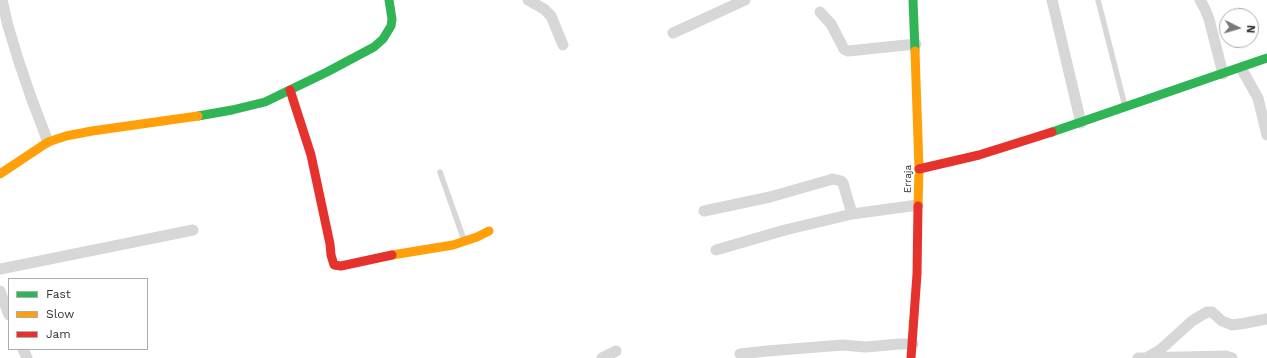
<!DOCTYPE html>
<style>
body{margin:0}
#map{position:relative;width:1267px;height:358px;overflow:hidden;background:#fff;font-family:"Work Sans",sans-serif}
canvas{display:block}
.legend{position:absolute;left:8px;top:278px;width:140px;height:72px;box-sizing:border-box;background:#fff;border:1px solid #adadad;margin:0;padding:5px 7px;list-style:none;font-size:12px;color:#333}
.legend li{display:flex;align-items:center;gap:8px;height:20px}
.legend b{width:20px;border:1px solid #adadad}
.north{position:absolute;left:1219px;top:8px;width:40px;height:40px;box-sizing:border-box;background:#fff;border:1px solid #adadad;border-radius:50%;rotate:95deg;font-size:11px;font-weight:700;line-height:16px;text-align:center;color:#333}
.north::after{content:'';display:block;margin:auto;width:14px;height:18px;background:#7a7a7a;clip-path:polygon(50% 0,100% 100%,50% 72%,0 100%)}
</style>
<div id="map">
<canvas width="1267" height="358"></canvas>
<ul class="legend">
<li><b style="height:5px;background:#30b455"></b>Fast</li>
<li><b style="height:5px;background:#ff9f0a"></b>Slow</li>
<li><b style="height:5px;background:#e5322d"></b>Jam</li>
</ul>
<div class="north">N</div>
</div>
<script>
const c = document.querySelector('canvas').getContext('2d');
c.lineJoin = 'round';
const toPath = rows => new Path2D(rows.map(r => 'M' + r).join(''));
function strokePath(path, color, width, dash) { c.strokeStyle = color; c.lineWidth = width; c.lineCap = dash ? 'butt' : 'round'; c.setLineDash(dash || []); c.stroke(path); }
function write(font, color, halo, rows, align = 'center') {
  c.font = font + ' "Work Sans",sans-serif'; c.lineWidth = 4; c.setLineDash([]); c.textBaseline = 'middle'; c.strokeStyle = halo; c.fillStyle = color; for (const [text, x, y, turn = 0] of rows) {
    c.save(); c.translate(x, y); c.rotate((+turn || 0) * Math.PI / 180); c.textAlign = isNaN(turn) ? turn : align; if (halo) c.strokeText(text, 0, 0); c.fillText(text, 0, 0); c.restore();
  }
}
strokePath(toPath([
 [1098,0,1125,106],
 [440,172,464,240]
]), '#d7d7d7', 5.5);
strokePath(toPath([
 [2,0,8,26,19,62,32,100,48,142],
 [528,0,544,9,551,16,563,45],
 [1052,0,1081,123],
 [1200,0,1205,9,1209,19,1223,74],
 [820,12,831,24,844,49,848,51,916,44],
 [673,33,745,0],
 [1241,68,1258,98,1267,135],
 [704,211,770,197,833,179,841,181,843,183,852,214],
 [716,250,785,230,852,214,918,205],
 [0,269,193,230],
 [0,291,9,315],
 [23,349,27,358],
 [740,354,767,351,843,345,866,347,899,344,913,344],
 [1148,357,1160,350,1192,321,1207,312,1212,312,1222,321,1232,325,1246,323,1267,319],
 [602,358,616,351],
 [1138,358,1226,356,1232,358]
]), '#d7d7d7', 11);
strokePath(toPath([
 [913,0,915,51],
 [198,116,232,110,265,102,327,72,374,47,383,39,391,26,392,19,389,0],
 [1052,132,1267,58]
]), '#30b455', 9);
strokePath(toPath([
 [915,51,919,169,918,206],
 [0,174,48,142,66,136,92,131,198,116],
 [392,255,453,245,477,237,489,231]
]), '#ff9f0a', 9);
strokePath(toPath([
 [290,90,311,155,330,244,331,255,334,265,341,266,392,255],
 [919,169,979,155,1052,132],
 [911,358,917,274,918,206]
]), '#e5322d', 9);
write('10px', '#333', '#fff', [
 ["Erraja",908,179,-89]
]);
</script>
